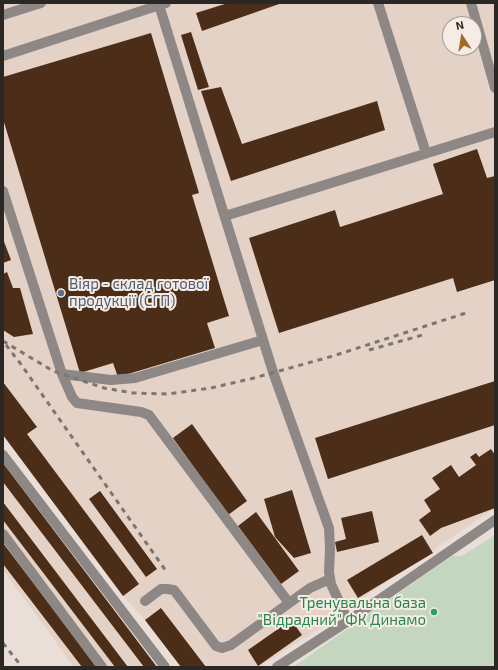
<!DOCTYPE html>
<meta charset="utf-8">
<style>
body{margin:0}
#map{position:relative;width:498px;height:670px;overflow:hidden;background:#eadfd8;font-family:"Exo 2",sans-serif}
canvas{display:block}
.frame{position:absolute;inset:0;border:4px solid #2b2725;pointer-events:none}
.north{position:absolute;left:442px;top:16px;width:40px;height:40px;box-sizing:border-box;background:#f7ece5;border:1px solid #a59d98;border-radius:50%;rotate:348deg;font-size:11px;font-weight:700;line-height:16px;text-align:center;color:#2b2725}
.north::after{content:'';display:block;margin:auto;width:14px;height:18px;background:#a26a26;clip-path:polygon(50% 0,100% 100%,50% 72%,0 100%)}
</style>
<div id="map">
<canvas width="498" height="670"></canvas>
<div class="frame"></div>
<div class="north">N</div>
</div>
<script>
const c = document.querySelector('canvas').getContext('2d');
c.lineJoin = 'round';
function fillPath(path, color) { c.fillStyle = color; c.fill(path, 'evenodd'); }
const toPath = rows => new Path2D(rows.map(r => 'M' + r).join(''));
function strokePath(path, color, width, dash) { c.strokeStyle = color; c.lineWidth = width; c.lineCap = dash ? 'butt' : 'round'; c.setLineDash(dash || []); c.stroke(path); }
function write(font, color, halo, rows, align = 'center') {
  c.font = font + ' "Exo 2",sans-serif'; c.lineWidth = 4; c.setLineDash([]); c.textBaseline = 'middle'; c.strokeStyle = halo; c.fillStyle = color; for (const [text, x, y, turn = 0] of rows) {
    c.save(); c.translate(x, y); c.rotate((+turn || 0) * Math.PI / 180); c.textAlign = isNaN(turn) ? turn : align; if (halo) c.strokeText(text, 0, 0); c.fillText(text, 0, 0); c.restore();
  }
}
fillPath(toPath([
 [3,3,495,3,495,508,360,600,352,598,340,603,338,617,259,667,181,667,145,620,123,596,3,435],
 [450,24,474,24,474,48,450,48],
 [3,463,157,667,74,667,3,570]
]), '#e4d2c7');
fillPath(toPath([
 [495,535,495,667,293,667,452,556,462,556]
]), '#c4d6bf');
fillPath(toPath([
 [228,3,282,3,202,31,196,13],
 [191,32,209,87,198,90,181,35],
 [151,33,199,193,192,195,229,316,207,323,215,348,118,377,113,363,80,373,3,119,3,77],
 [221,87,242,144,377,101,385,130,231,181,201,91],
 [477,149,487,178,495,176,495,280,457,292,453,278,279,333,249,238,335,210,340,227,443,194,433,164],
 [3,239,11,260,3,263],
 [7,272,13,288,20,288,33,334,14,337,3,330,3,274],
 [495,381,495,425,328,479,315,438],
 [3,382,37,427,27,434,139,584,123,596,3,435],
 [192,424,247,501,228,515,173,438],
 [491,449,495,455,495,508,441,528,430,536,419,520,431,511,424,500,440,489,432,478,451,465,459,477,476,465,470,457,476,453,479,457],
 [3,463,157,667,144,667,3,482],
 [292,490,311,553,294,558,275,537,264,499],
 [100,491,157,569,146,577,89,499],
 [3,502,128,667,115,667,3,520],
 [372,511,379,542,337,552,335,542,346,539,341,518],
 [256,512,299,571,281,584,238,526],
 [422,535,433,553,358,598,347,580],
 [3,543,97,667,82,667,3,564],
 [161,608,206,667,181,667,145,620],
 [291,620,302,635,258,666,248,650]
]), '#4b2d18');
strokePath(toPath([
 [378,3,426,153],
 [471,3,495,88],
 [159,5,273,372,329,528,330,549,329,572,331,584,348,621],
 [3,15,41,3],
 [3,56,166,3],
 [3,191,62,374,72,397,77,403,141,412,149,415,289,603],
 [225,216,495,132],
 [62,374,111,380,135,378,263,340],
 [3,455,165,667],
 [3,534,102,667],
 [145,601,161,589,167,589,174,590,216,646,222,648,231,645,310,588,330,579],
 [277,667,348,621,495,520]
]), '#8d8786', 10);
strokePath(toPath([
 [3,341,53,371,104,388,133,393,168,394,211,388,254,378,333,356,469,312],
 [6,345,20,363,166,571],
 [369,350,426,334],
 [3,643,22,667]
]), '#7c7571', 3, [5, 5]);
for (const [x, y, r, color] of [
 [61,293,4,"#5c6f8a"],
 [434,612,4,"#2e9e5b"]
]) { const dot = new Path2D(); dot.arc(x, y, r, 0, 2 * Math.PI); c.fillStyle = color; c.fill(dot); strokePath(dot, '#f7ece5', 1.5); }
write('15px', '#4e5e75', '#f7ece5', [
 ["Віяр - склад готової",69,284],
 ["продукції (СГП)",69,301]
], 'left');
write('15px', '#27864d', '#f7ece5', [
 ["Тренувальна база",426,603],
 ["\"Відрадний\" ФК Динамо",426,620]
], 'right');
</script>
